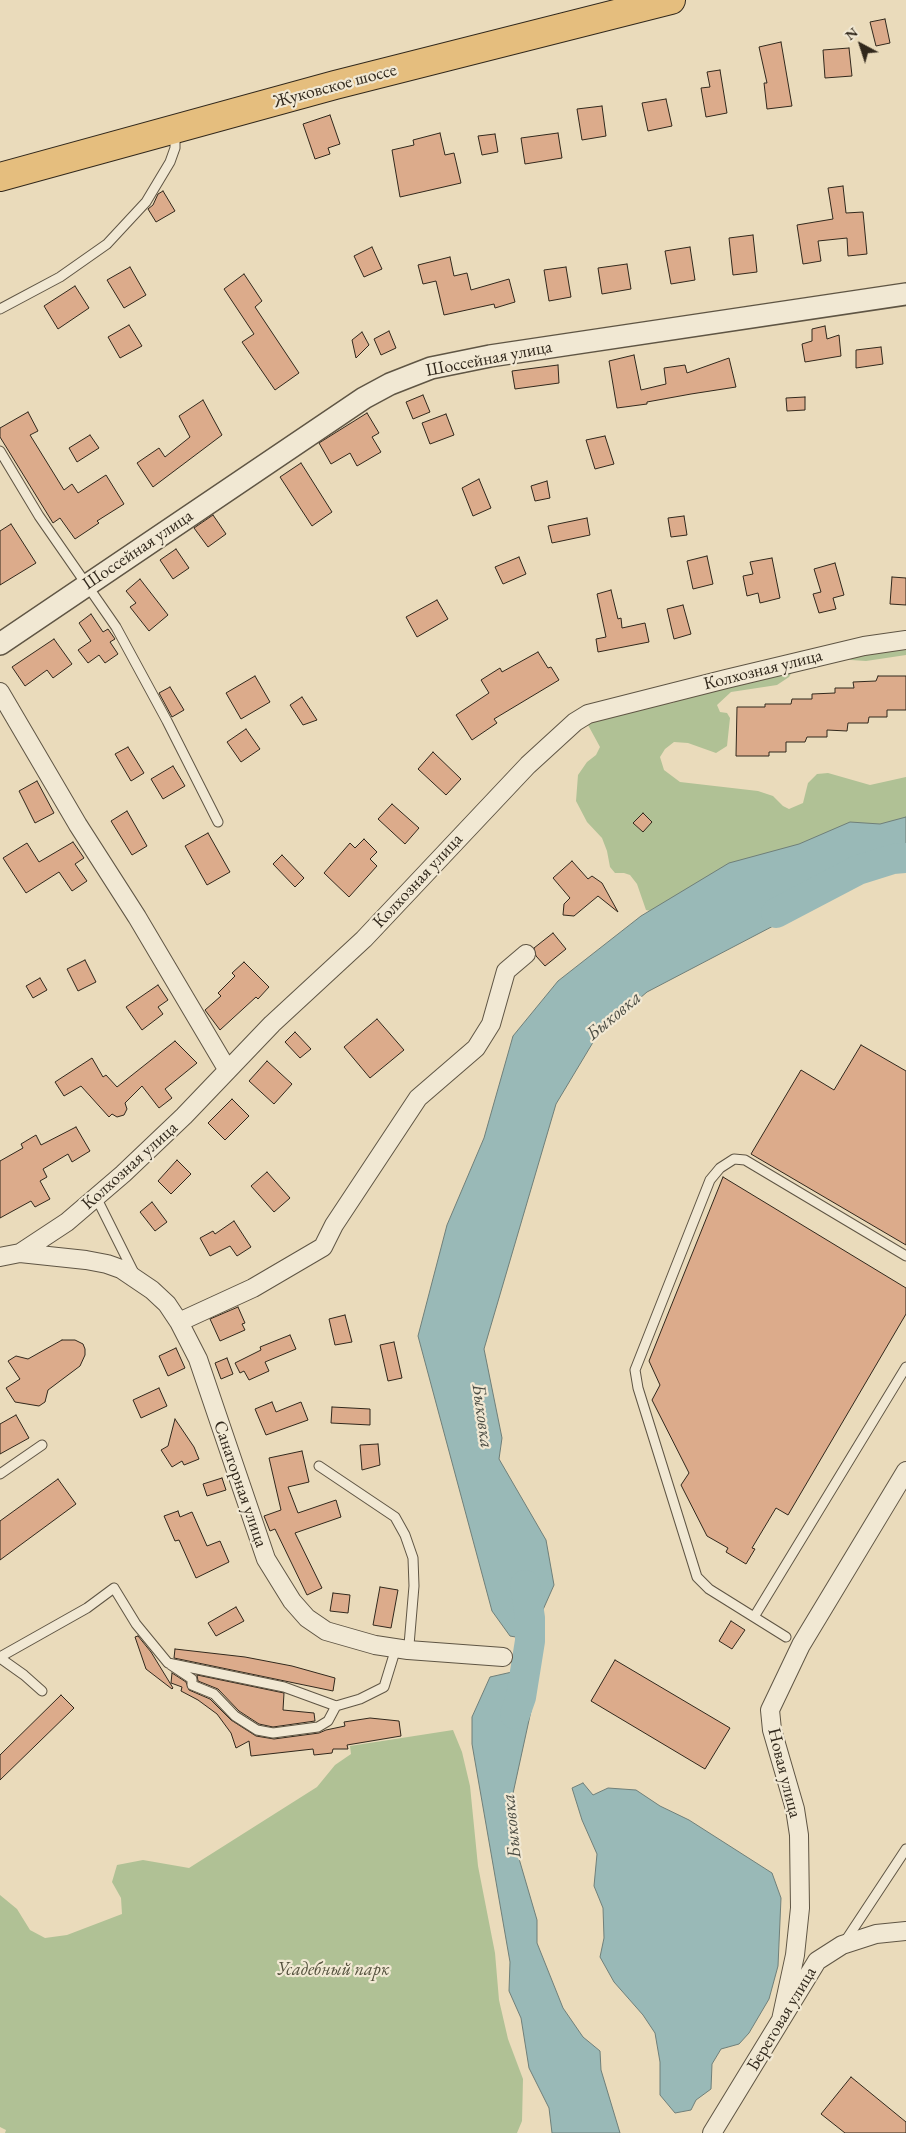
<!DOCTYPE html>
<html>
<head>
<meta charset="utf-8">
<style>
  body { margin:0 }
  #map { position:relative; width:906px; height:2133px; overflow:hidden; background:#eadbbb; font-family:"EB Garamond",serif }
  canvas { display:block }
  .north { position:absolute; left:836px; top:20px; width:50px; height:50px; -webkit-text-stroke:4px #f1e8d3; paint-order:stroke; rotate:320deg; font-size:14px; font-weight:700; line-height:20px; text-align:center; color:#31281c }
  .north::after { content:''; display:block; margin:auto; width:18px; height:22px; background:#31281c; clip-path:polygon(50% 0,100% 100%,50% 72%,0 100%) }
</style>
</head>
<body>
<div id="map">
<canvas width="906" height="2133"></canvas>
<div class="north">N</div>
</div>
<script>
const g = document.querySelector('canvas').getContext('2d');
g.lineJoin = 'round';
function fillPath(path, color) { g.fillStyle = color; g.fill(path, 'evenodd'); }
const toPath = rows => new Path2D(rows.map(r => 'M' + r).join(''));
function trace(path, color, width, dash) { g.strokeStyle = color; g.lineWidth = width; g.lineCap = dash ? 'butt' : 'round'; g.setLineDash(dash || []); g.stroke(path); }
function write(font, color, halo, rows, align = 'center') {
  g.font = font + ' "EB Garamond",serif'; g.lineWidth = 4.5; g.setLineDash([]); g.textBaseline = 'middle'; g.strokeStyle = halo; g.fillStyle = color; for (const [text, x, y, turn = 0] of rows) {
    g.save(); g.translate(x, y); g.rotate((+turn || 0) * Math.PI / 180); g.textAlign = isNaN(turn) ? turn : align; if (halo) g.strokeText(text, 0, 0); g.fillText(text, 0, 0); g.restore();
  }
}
fillPath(toPath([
  [906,634,906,655,866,661,851,660,843,657],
  [796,665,789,677,777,685,731,692,717,705,720,712,727,713,730,718,727,746,716,753,688,743,674,742,665,749,660,757,664,770,680,782,758,791,773,796,783,806,789,809,803,803,808,783,817,774,828,773,870,785,906,777,906,822,654,912,646,910,637,884,630,875,624,873,615,873,610,867,607,851,602,838,587,822,576,801,578,775,587,762,596,755,600,747,588,725,595,711,673,703,687,693],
  [453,1730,462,1752,470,1786,478,1866,495,1953,499,2000,508,2039,523,2079,522,2121,517,2133,5,2133,6,2130,0,2127,0,1895,17,1909,30,1930,45,1938,67,1935,122,1914,121,1898,112,1882,117,1865,143,1860,189,1868,317,1787,335,1765,351,1754,350,1746]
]), '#b0c195');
const water = toPath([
  [906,817,906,849,866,854,833,874,777,924,647,992,598,1034,556,1104,484,1349,502,1438,499,1459,546,1540,554,1585,542,1612,521,1638,510,1636,492,1611,418,1336,447,1225,484,1138,513,1036,558,981,641,916,729,863,799,844,850,822,880,824,906,817],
  [512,1672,529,1677,536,1688,512,1798,515,1845,537,1920,537,1943,563,2008,583,2037,600,2051,601,2070,620,2133,552,2133,549,2108,529,2068,521,2018,509,1991,510,1962,472,1744,472,1717,490,1677,512,1672],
  [583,1783,593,1795,608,1788,636,1790,660,1806,689,1820,772,1873,781,1898,778,1966,769,1999,749,2033,739,2044,721,2049,712,2064,711,2089,696,2100,691,2110,675,2113,660,2095,660,2062,655,2033,643,2015,614,1982,600,1957,604,1938,603,1908,594,1886,597,1854,582,1820,572,1788,583,1783]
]);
fillPath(water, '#99b9b7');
trace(water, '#6f7f79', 1);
trace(toPath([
  [776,913,858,870,893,859,906,858],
  [515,1714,521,1697,530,1641,530,1618,525,1585]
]), '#99b9b7', 30);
const building = toPath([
  [885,19,890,43,876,46,870,22,885,19],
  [781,42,792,106,767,109,764,83,767,83,759,47,781,42],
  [849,48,852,76,825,78,823,50,849,48],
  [720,70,727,113,706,117,701,88,710,87,707,72,720,70],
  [666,99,672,126,648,131,642,103,666,99],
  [602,106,606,136,582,140,577,109,602,106],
  [330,115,340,144,328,148,330,154,315,159,303,124,330,115],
  [440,133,445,155,454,153,461,183,400,197,392,150,414,145,413,140,440,133],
  [558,133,562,158,525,164,521,138,558,133],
  [495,134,498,152,482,155,478,136,495,134],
  [843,186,846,213,863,212,867,254,848,256,847,238,818,241,821,261,803,264,797,225,833,219,828,188,843,186],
  [163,191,175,211,156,222,148,209,153,205,158,194,163,191],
  [753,235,757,272,733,275,729,238,753,235],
  [372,247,382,269,364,277,354,256,372,247],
  [690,247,695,280,671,284,665,251,690,247],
  [450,257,454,276,467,273,471,290,509,279,515,302,495,308,494,304,444,315,436,281,423,284,418,265,450,257],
  [627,264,631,289,602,294,598,268,627,264],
  [130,267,146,295,124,308,107,280,130,267],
  [566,267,571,297,549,301,544,270,566,267],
  [244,274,262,301,255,307,299,373,275,390,242,342,254,334,224,289,244,274],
  [75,286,89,308,58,329,44,306,75,286],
  [129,325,142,346,120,358,108,337,129,325],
  [825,326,827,339,839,335,841,356,805,362,802,344,812,341,812,329,825,326],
  [389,331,396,348,381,355,374,339,389,331],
  [362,332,369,345,356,358,352,340,362,332],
  [881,347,883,364,856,368,856,350,881,347],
  [634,355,641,390,666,384,664,368,685,365,687,373,729,358,736,387,691,394,647,402,647,404,617,408,609,361,634,355],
  [558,365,559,383,515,389,512,371,558,365],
  [423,395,430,412,413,419,406,402,423,395],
  [805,397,805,410,787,411,786,398,805,397],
  [203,400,222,435,153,487,137,463,159,448,165,457,190,437,179,416,203,400],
  [28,412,38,431,30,435,64,490,72,484,78,493,106,475,124,504,97,521,99,523,75,539,60,518,53,523,0,437,0,428,28,412],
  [367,413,379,433,372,437,381,452,357,466,350,453,331,464,319,443,367,413],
  [446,414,454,435,430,444,422,423,446,414],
  [90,435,99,448,77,462,69,448,90,435],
  [605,436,614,464,595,469,586,440,605,436],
  [301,463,332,512,312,526,280,477,301,463],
  [479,479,491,508,473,516,462,488,479,479],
  [547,481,550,498,535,501,531,486,547,481],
  [213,515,226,534,208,547,194,528,213,515],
  [684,516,687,535,671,537,668,518,684,516],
  [587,518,590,535,552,543,548,526,587,518],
  [11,524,36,563,0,585,0,531,11,524],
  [176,549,189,568,173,579,160,560,176,549],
  [707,556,713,584,693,589,687,561,707,556],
  [519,557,526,574,503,584,495,567,519,557],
  [772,558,780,598,760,603,758,593,747,596,743,576,753,574,750,562,772,558],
  [835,563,844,595,833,598,836,609,819,613,813,594,821,592,814,569,835,563],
  [892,577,906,578,906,605,890,604,892,577],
  [140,579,168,615,149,631,130,607,136,603,126,591,140,579],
  [611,590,618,619,621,618,622,628,645,623,649,642,598,652,596,639,606,637,597,594,611,590],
  [437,600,448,619,417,637,406,617,437,600],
  [683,605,691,634,674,639,667,609,683,605],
  [91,614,103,632,108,629,115,639,110,642,118,654,105,663,99,655,88,663,78,650,91,641,79,623,91,614],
  [54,639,72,664,53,678,47,670,25,686,12,667,54,639],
  [538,652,548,668,551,667,559,680,494,719,497,723,472,740,456,715,489,693,481,680,500,668,502,672,538,652],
  [255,676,270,702,241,719,226,693,255,676],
  [878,676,906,676,906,710,887,710,887,717,869,717,868,723,848,723,847,731,827,730,827,737,807,737,805,742,786,742,786,752,769,752,769,756,736,756,737,707,765,707,765,704,791,704,792,699,812,699,812,694,835,693,835,688,854,688,853,682,876,681,878,676],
  [170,687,184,710,172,717,159,693,170,687],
  [302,697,317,720,303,725,290,705,302,697],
  [246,729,260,749,241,762,227,742,246,729],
  [128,747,144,773,131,781,115,754,128,747],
  [433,752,461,779,446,795,418,769,433,752],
  [173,766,185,786,163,799,151,779,173,766],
  [37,781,54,813,35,823,19,791,37,781],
  [392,804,419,828,405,844,378,819,392,804],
  [127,811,147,846,132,855,111,821,127,811],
  [643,813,652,822,643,832,633,823,643,813],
  [208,833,230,872,207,885,185,846,208,833],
  [364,839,377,852,370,859,377,866,349,897,324,873,350,843,355,848,364,839],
  [73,842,84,858,75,864,87,881,72,891,59,872,26,893,3,858,27,843,39,862,73,842],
  [282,855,304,878,295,887,273,864,282,855],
  [572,861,588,879,592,876,602,883,618,912,598,896,574,916,563,915,564,904,570,898,553,878,572,861],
  [553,933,566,949,545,966,536,956,534,948,553,933],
  [85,960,96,982,78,991,67,969,85,960],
  [244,962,269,987,258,999,256,997,220,1030,205,1010,221,996,218,993,235,976,232,973,244,962],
  [40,978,47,990,33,998,26,986,40,978],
  [158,985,168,1000,158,1007,163,1014,142,1030,126,1007,158,985],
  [377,1019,404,1050,370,1078,344,1047,377,1019],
  [295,1032,311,1049,300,1058,285,1042,295,1032],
  [175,1041,197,1063,165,1089,172,1098,159,1108,142,1086,125,1103,127,1109,124,1115,117,1117,112,1114,109,1117,81,1086,64,1096,55,1082,92,1058,103,1077,106,1075,117,1087,175,1041],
  [861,1045,906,1071,906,1245,751,1154,801,1070,834,1090,861,1045],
  [267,1061,292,1084,274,1104,249,1081,267,1061],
  [232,1099,249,1116,225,1140,208,1123,232,1099],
  [76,1127,90,1151,72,1162,68,1154,43,1169,47,1177,40,1181,50,1199,35,1207,31,1201,0,1218,0,1161,23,1148,21,1144,36,1135,41,1145,76,1127],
  [177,1160,191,1174,171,1194,158,1181,177,1160],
  [267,1172,290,1198,274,1212,251,1186,267,1172],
  [723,1177,906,1288,906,1314,788,1515,776,1508,752,1548,755,1549,746,1564,726,1552,728,1548,707,1536,681,1485,689,1473,652,1400,660,1385,649,1361,723,1177],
  [152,1202,167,1222,155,1231,140,1212,152,1202],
  [234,1221,251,1247,237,1256,230,1246,210,1256,200,1238,213,1231,215,1234,234,1221],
  [238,1307,245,1323,242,1324,245,1330,220,1341,210,1319,238,1307],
  [345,1315,352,1342,335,1345,329,1319,345,1315],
  [290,1335,296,1349,265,1362,269,1371,249,1380,244,1371,240,1373,235,1363,261,1350,260,1347,290,1335],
  [62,1340,75,1340,83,1344,85,1349,85,1355,80,1366,48,1390,45,1402,39,1406,15,1402,6,1388,20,1379,8,1361,16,1356,28,1359,62,1340],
  [394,1342,402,1378,388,1381,380,1345,394,1342],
  [176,1348,185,1368,168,1376,159,1356,176,1348],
  [227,1358,233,1374,221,1379,215,1363,227,1358],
  [159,1388,167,1406,141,1418,133,1400,159,1388],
  [272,1402,276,1412,301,1402,308,1420,266,1435,255,1409,272,1402],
  [332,1407,370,1409,370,1425,331,1423,332,1407],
  [16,1415,29,1438,0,1454,0,1424,16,1415],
  [175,1419,194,1447,199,1459,184,1465,182,1461,172,1467,161,1450,168,1446,175,1419],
  [378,1444,380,1465,362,1470,360,1445,378,1444],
  [302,1451,309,1482,288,1487,298,1513,336,1500,341,1517,295,1533,322,1588,307,1595,275,1529,270,1531,264,1516,281,1510,269,1458,302,1451],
  [222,1478,226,1490,207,1496,203,1484,222,1478],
  [58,1479,76,1504,0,1560,0,1521,58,1479],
  [178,1511,180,1517,192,1512,207,1546,220,1541,229,1562,196,1578,179,1540,175,1541,164,1516,178,1511],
  [380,1587,398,1590,391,1628,373,1625,380,1587],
  [333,1593,350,1595,348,1613,330,1611,333,1593],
  [236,1607,244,1621,216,1636,208,1623,236,1607],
  [731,1621,745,1630,732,1649,719,1641,731,1621],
  [138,1636,151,1652,173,1688,172,1689,146,1669,135,1637,138,1636],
  [175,1649,245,1657,292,1666,335,1678,333,1691,174,1658,175,1649],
  [615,1660,730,1728,705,1769,591,1701,615,1660],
  [172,1673,186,1682,189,1690,210,1699,231,1720,256,1736,274,1739,319,1733,326,1730,345,1726,344,1722,370,1718,399,1721,401,1736,347,1745,348,1749,333,1749,332,1753,314,1755,313,1749,251,1756,249,1741,236,1748,231,1733,217,1714,198,1700,181,1691,182,1687,171,1683,172,1673],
  [197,1675,284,1693,283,1710,314,1713,315,1721,273,1727,259,1724,239,1711,218,1689,198,1681,197,1675],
  [61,1695,74,1708,0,1780,0,1755,61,1695],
  [851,2077,906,2122,906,2133,845,2133,821,2114,851,2077]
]);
fillPath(building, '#dcab8b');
trace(building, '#31281c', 1);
const service = toPath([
  [0,309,60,277,107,244,146,202,170,162,175,148,175,133],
  [0,451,39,516,116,627,167,721,218,822],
  [96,1197,134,1273],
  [319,1466,395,1517,405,1535,413,1558,414,1586,409,1645],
  [0,1474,42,1445],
  [754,1617,906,1367],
  [786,1637,709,1589,697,1577,638,1388,635,1370,710,1180,720,1168,734,1159,745,1160,906,1256],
  [0,1657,87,1608,114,1588,136,1624,168,1663,284,1687,336,1706,360,1699,384,1687,396,1648],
  [0,1658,24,1675,42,1691],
  [171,1665,192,1679,192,1685,214,1694,235,1716,257,1730,273,1733,318,1727,328,1721,336,1706],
  [844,1943,906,1849]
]);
const minor = toPath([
  [0,692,78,825,137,917,227,1069],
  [20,1253,86,1260,107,1264,121,1269,152,1290,167,1304,179,1322,198,1359,266,1559,292,1601,307,1618,326,1631,375,1645,408,1650,503,1657],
  [0,1257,20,1253,67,1222,123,1174,184,1116,272,1024,364,939,528,765,575,722,588,714,726,679,864,646,906,640],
  [179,1322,253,1288,323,1247,334,1225,418,1098,476,1048,491,1024,506,971,526,954],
  [781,2020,795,1955,800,1908,799,1835,795,1809,772,1730,770,1710,801,1645,906,1471],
  [712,2133,817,1961,842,1945,876,1934,906,1931]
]);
const tertiary = toPath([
  [0,644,364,398,390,384,413,375,431,368,490,356,906,294]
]);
const primary = toPath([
  [0,177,335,85,671,0]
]);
trace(service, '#5f5544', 11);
trace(minor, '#5f5544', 20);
trace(tertiary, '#5f5544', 24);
trace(primary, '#31281c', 30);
trace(service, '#f1e8d3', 9);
trace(minor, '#f1e8d3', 18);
trace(tertiary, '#f1e8d3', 21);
trace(primary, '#e5be7e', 28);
write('18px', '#31281c', '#f1e8d3', [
  ["Жуковское шоссе",335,86,-15],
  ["Шоссейная улица",489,359,-11],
  ["Шоссейная улица",138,550,-34],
  ["Колхозная улица",763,670,-14],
  ["Колхозная улица",418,881,-47],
  ["Колхозная улица",130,1166,-42],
  ["Санаторная улица",240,1484,71],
  ["Новая улица",784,1773,76],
  ["Береговая улица",782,2019,-59]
]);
write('italic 18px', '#514e3a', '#f1e8d3', [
  ["Усадебный парк",333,1970]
]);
write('italic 19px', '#4b4c43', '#f1e8d3', [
  ["Быковка",614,1016,-40],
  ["Быковка",482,1416,82],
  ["Быковка",512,1826,-96]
]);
</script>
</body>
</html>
